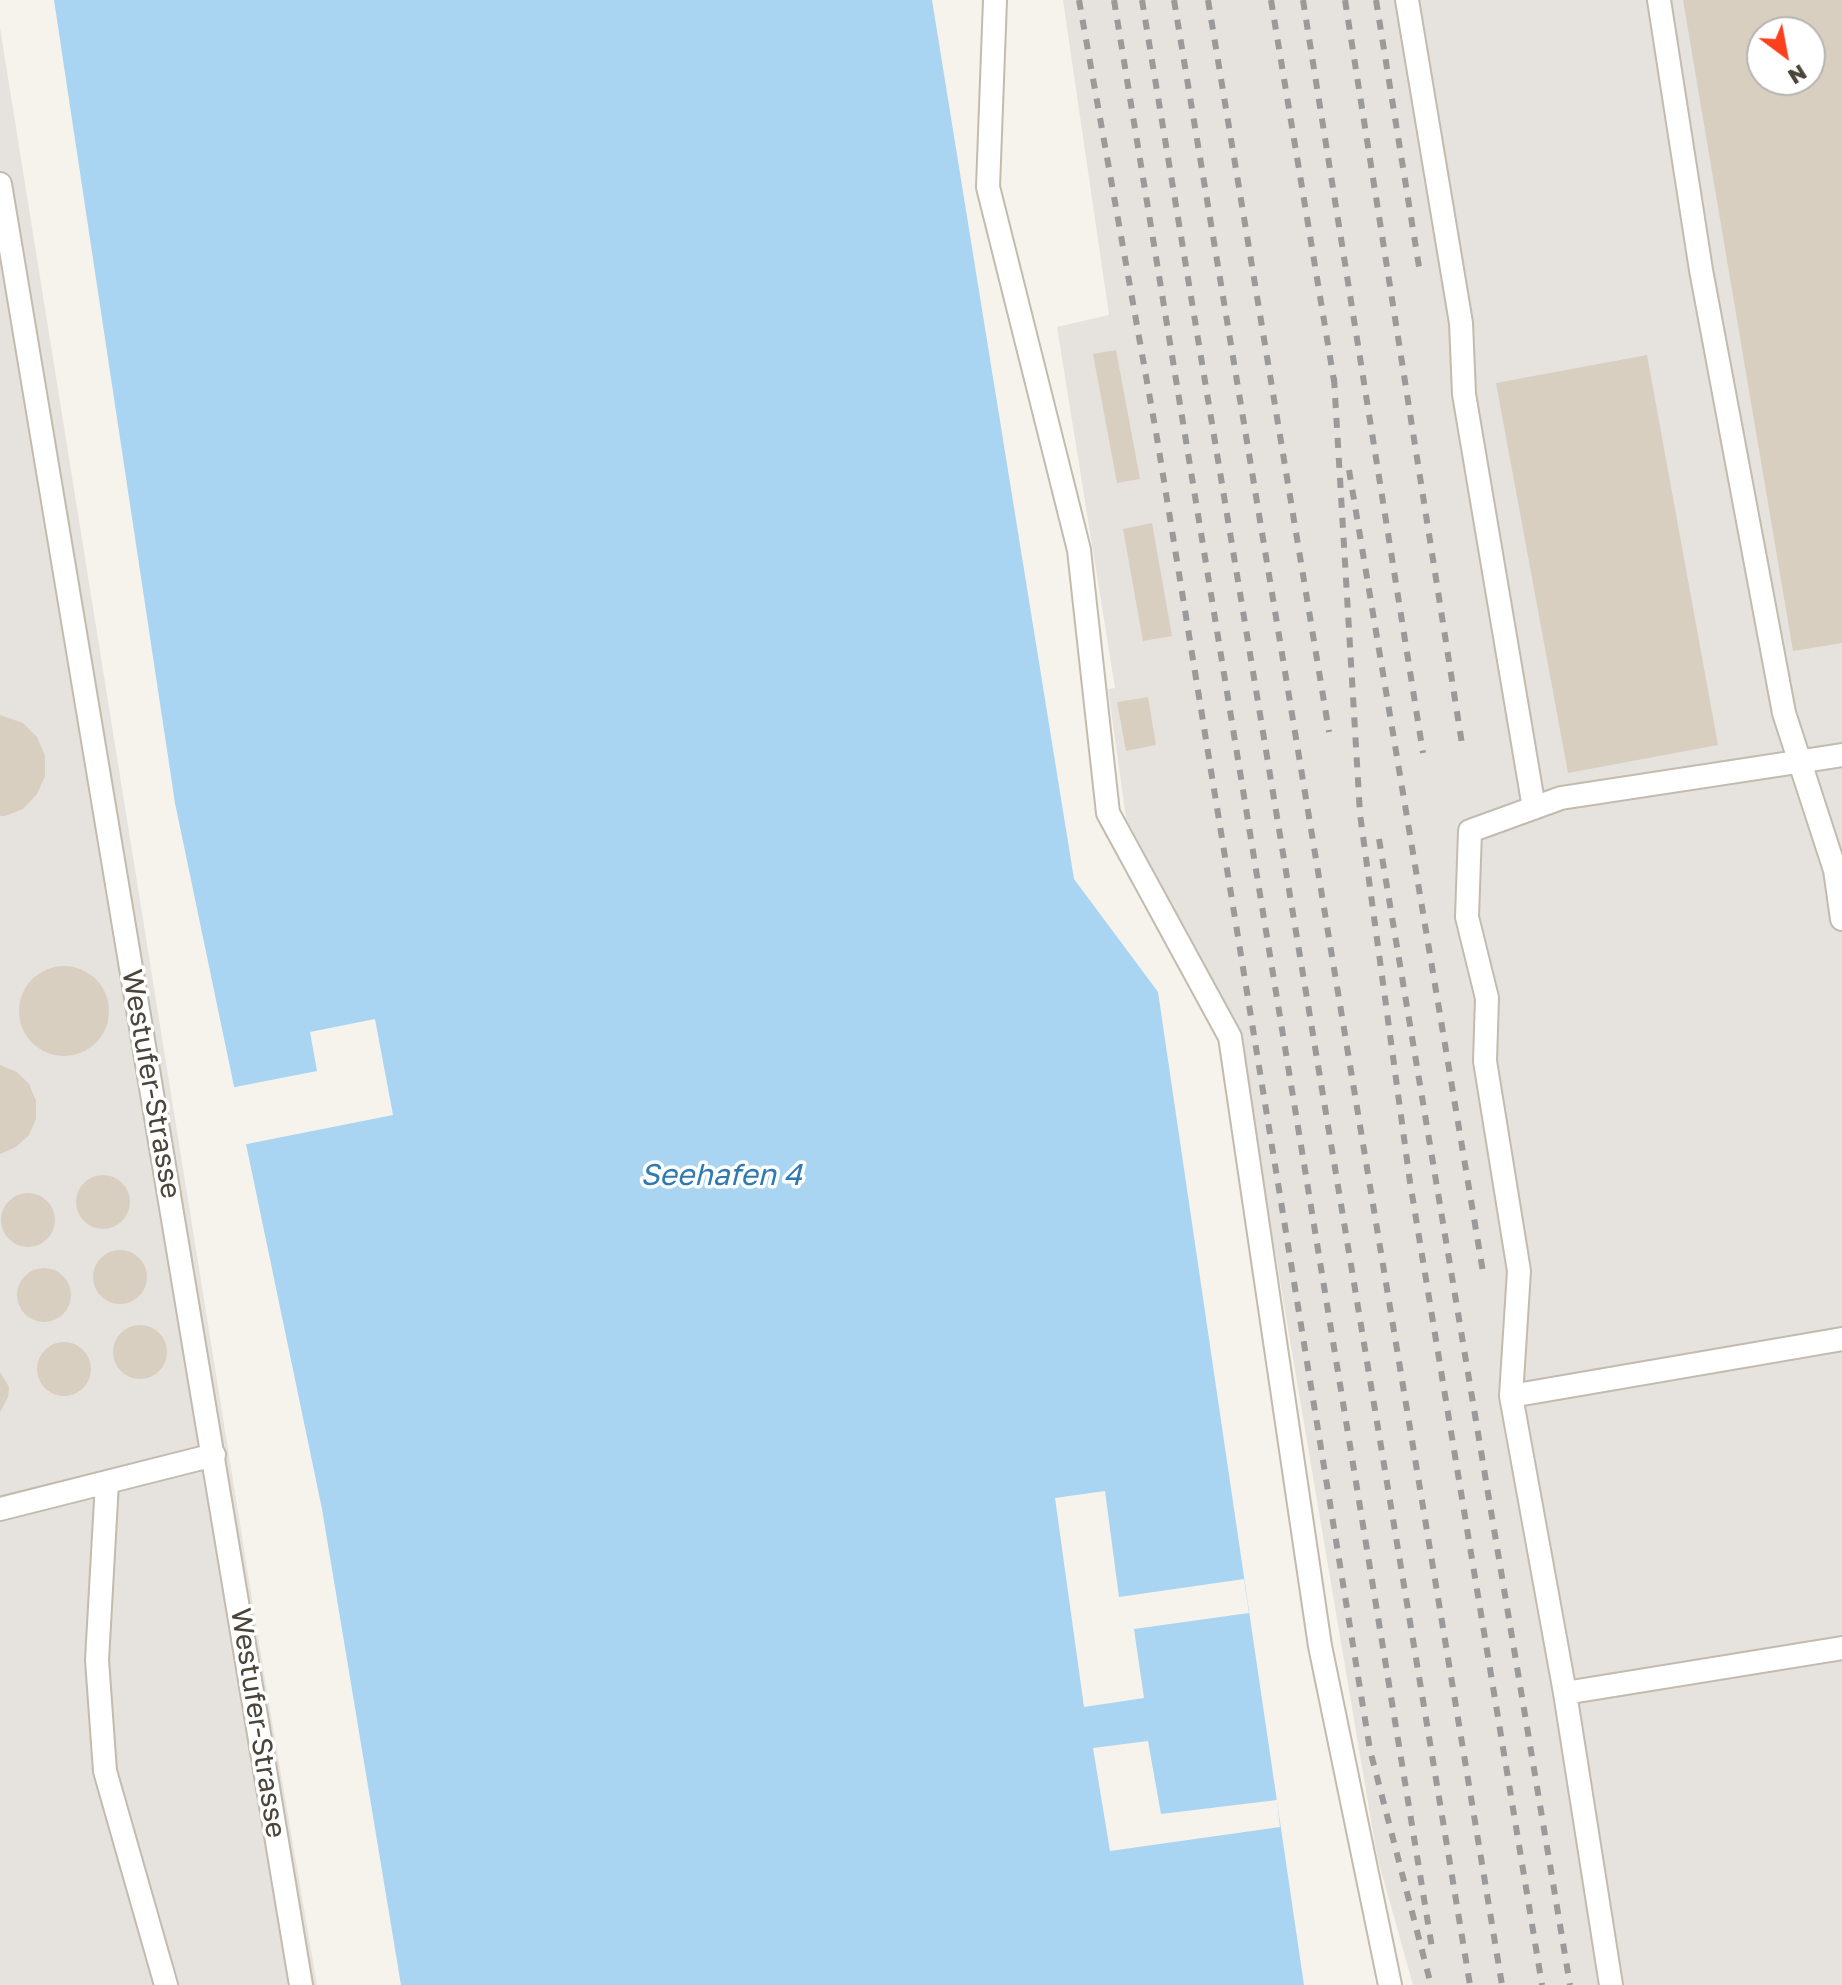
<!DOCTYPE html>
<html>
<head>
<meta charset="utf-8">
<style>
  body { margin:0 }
  #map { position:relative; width:1842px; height:1985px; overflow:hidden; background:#f6f3ec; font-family:"Golos Text",sans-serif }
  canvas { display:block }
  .north { position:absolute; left:1746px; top:16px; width:80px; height:80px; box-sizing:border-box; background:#fff; border:2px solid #b7b4b0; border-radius:50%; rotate:148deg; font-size:22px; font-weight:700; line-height:32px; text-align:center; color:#4b4439 }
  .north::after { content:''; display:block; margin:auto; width:28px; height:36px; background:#fc3f1d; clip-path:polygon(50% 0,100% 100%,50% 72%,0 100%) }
</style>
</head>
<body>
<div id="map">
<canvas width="1842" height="1985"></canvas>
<div class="north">N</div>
</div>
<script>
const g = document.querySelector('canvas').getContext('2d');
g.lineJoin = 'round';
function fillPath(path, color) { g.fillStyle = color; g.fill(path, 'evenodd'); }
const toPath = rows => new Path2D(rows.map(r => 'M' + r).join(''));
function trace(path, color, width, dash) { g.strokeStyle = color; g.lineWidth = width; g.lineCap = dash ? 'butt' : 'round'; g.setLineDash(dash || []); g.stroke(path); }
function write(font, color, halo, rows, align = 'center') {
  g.font = font + ' "Golos Text",sans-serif'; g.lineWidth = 7; g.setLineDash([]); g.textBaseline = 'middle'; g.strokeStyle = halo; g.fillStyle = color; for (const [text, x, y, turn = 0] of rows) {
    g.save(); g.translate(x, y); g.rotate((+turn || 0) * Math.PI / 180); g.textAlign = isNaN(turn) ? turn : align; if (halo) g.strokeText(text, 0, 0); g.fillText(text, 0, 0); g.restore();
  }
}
fillPath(toPath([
  [1063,0,1842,0,1842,1985,1413,1985,1377,1856,1238,1032,1126,818,1108,689,1115,688,1057,327,1109,315],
  [1762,32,1810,32,1810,80,1762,80],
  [0,28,266,1686,317,1985,0,1985]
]), '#e6e2dd');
fillPath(toPath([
  [54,0,932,0,1074,879,1158,992,1304,1985,401,1985,322,1509,175,803]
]), '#a9d4f2');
fillPath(toPath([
  [375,1019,393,1115,242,1145,230,1088,317,1071,310,1032],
  [1105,1491,1119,1597,1244,1579,1249,1613,1134,1629,1144,1698,1084,1707,1055,1498],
  [1148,1741,1161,1814,1277,1800,1280,1827,1110,1851,1093,1748]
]), '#f6f3ec');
fillPath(toPath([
  [1683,0,1842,0,1842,643,1793,651],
  [1762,32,1810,32,1810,80,1762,80],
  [1116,350,1140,479,1117,483,1093,354],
  [1647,355,1718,745,1568,773,1496,383],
  [1152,523,1172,636,1143,641,1123,529],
  [1148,697,1156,745,1126,751,1117,702],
  [0,715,23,723,37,737,45,756,45,776,37,794,23,809,5,816,0,816],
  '19 1011a45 45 0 1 1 90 0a45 45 0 1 1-90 0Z',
  [0,1065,17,1072,29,1084,36,1101,36,1119,29,1135,16,1147,0,1154],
  '76 1202a27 27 0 1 1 54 0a27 27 0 1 1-54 0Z',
  '1 1220a27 27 0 1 1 54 0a27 27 0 1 1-54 0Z',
  '93 1277a27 27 0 1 1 54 0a27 27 0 1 1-54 0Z',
  '17 1295a27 27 0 1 1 54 0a27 27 0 1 1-54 0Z',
  '113 1352a27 27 0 1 1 54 0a27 27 0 1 1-54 0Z',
  '37 1369a27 27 0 1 1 54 0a27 27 0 1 1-54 0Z',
  [0,1372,9,1387,8,1397,0,1412]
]), '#d8cfc1');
const lane = toPath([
  [995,0,988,187,1079,550,1108,813,1230,1037,1320,1646,1390,1985],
  [1407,0,1461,323,1464,394,1534,808],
  [1659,0,1701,270,1784,713,1835,870],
  [0,184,301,1985],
  [1842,869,1835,870,1842,919],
  [1511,1396,1842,1339],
  [107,1482,97,1660,105,1771,166,1985],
  [0,1509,214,1455],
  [1565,1693,1842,1648],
  [1611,1985,1565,1693,1511,1396,1519,1271,1485,1061,1487,998,1467,917,1470,831,1561,798,1842,755]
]);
trace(lane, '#c2bbae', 26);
trace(lane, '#fff', 22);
trace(toPath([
  [1079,0,1157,438,1370,1750,1431,1985],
  [1114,0,1433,1954],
  [1142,0,1470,1985],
  [1174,0,1502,1985],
  [1208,0,1329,732],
  [1271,0,1335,387],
  [1303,0,1423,753],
  [1345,0,1462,744],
  [1376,0,1420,273],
  [1334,378,1360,814,1410,1182,1542,1985],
  [1349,470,1483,1272],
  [1379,839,1570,1985]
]), '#9a9a9a', 6, [10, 10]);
write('28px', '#4b4439', '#fff', [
  ["Westufer-Strasse",151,1084,80],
  ["Westufer-Strasse",258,1723,81]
]);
write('italic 30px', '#2e7ab2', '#fff', [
  ["Seehafen 4",721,1175]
]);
</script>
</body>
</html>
